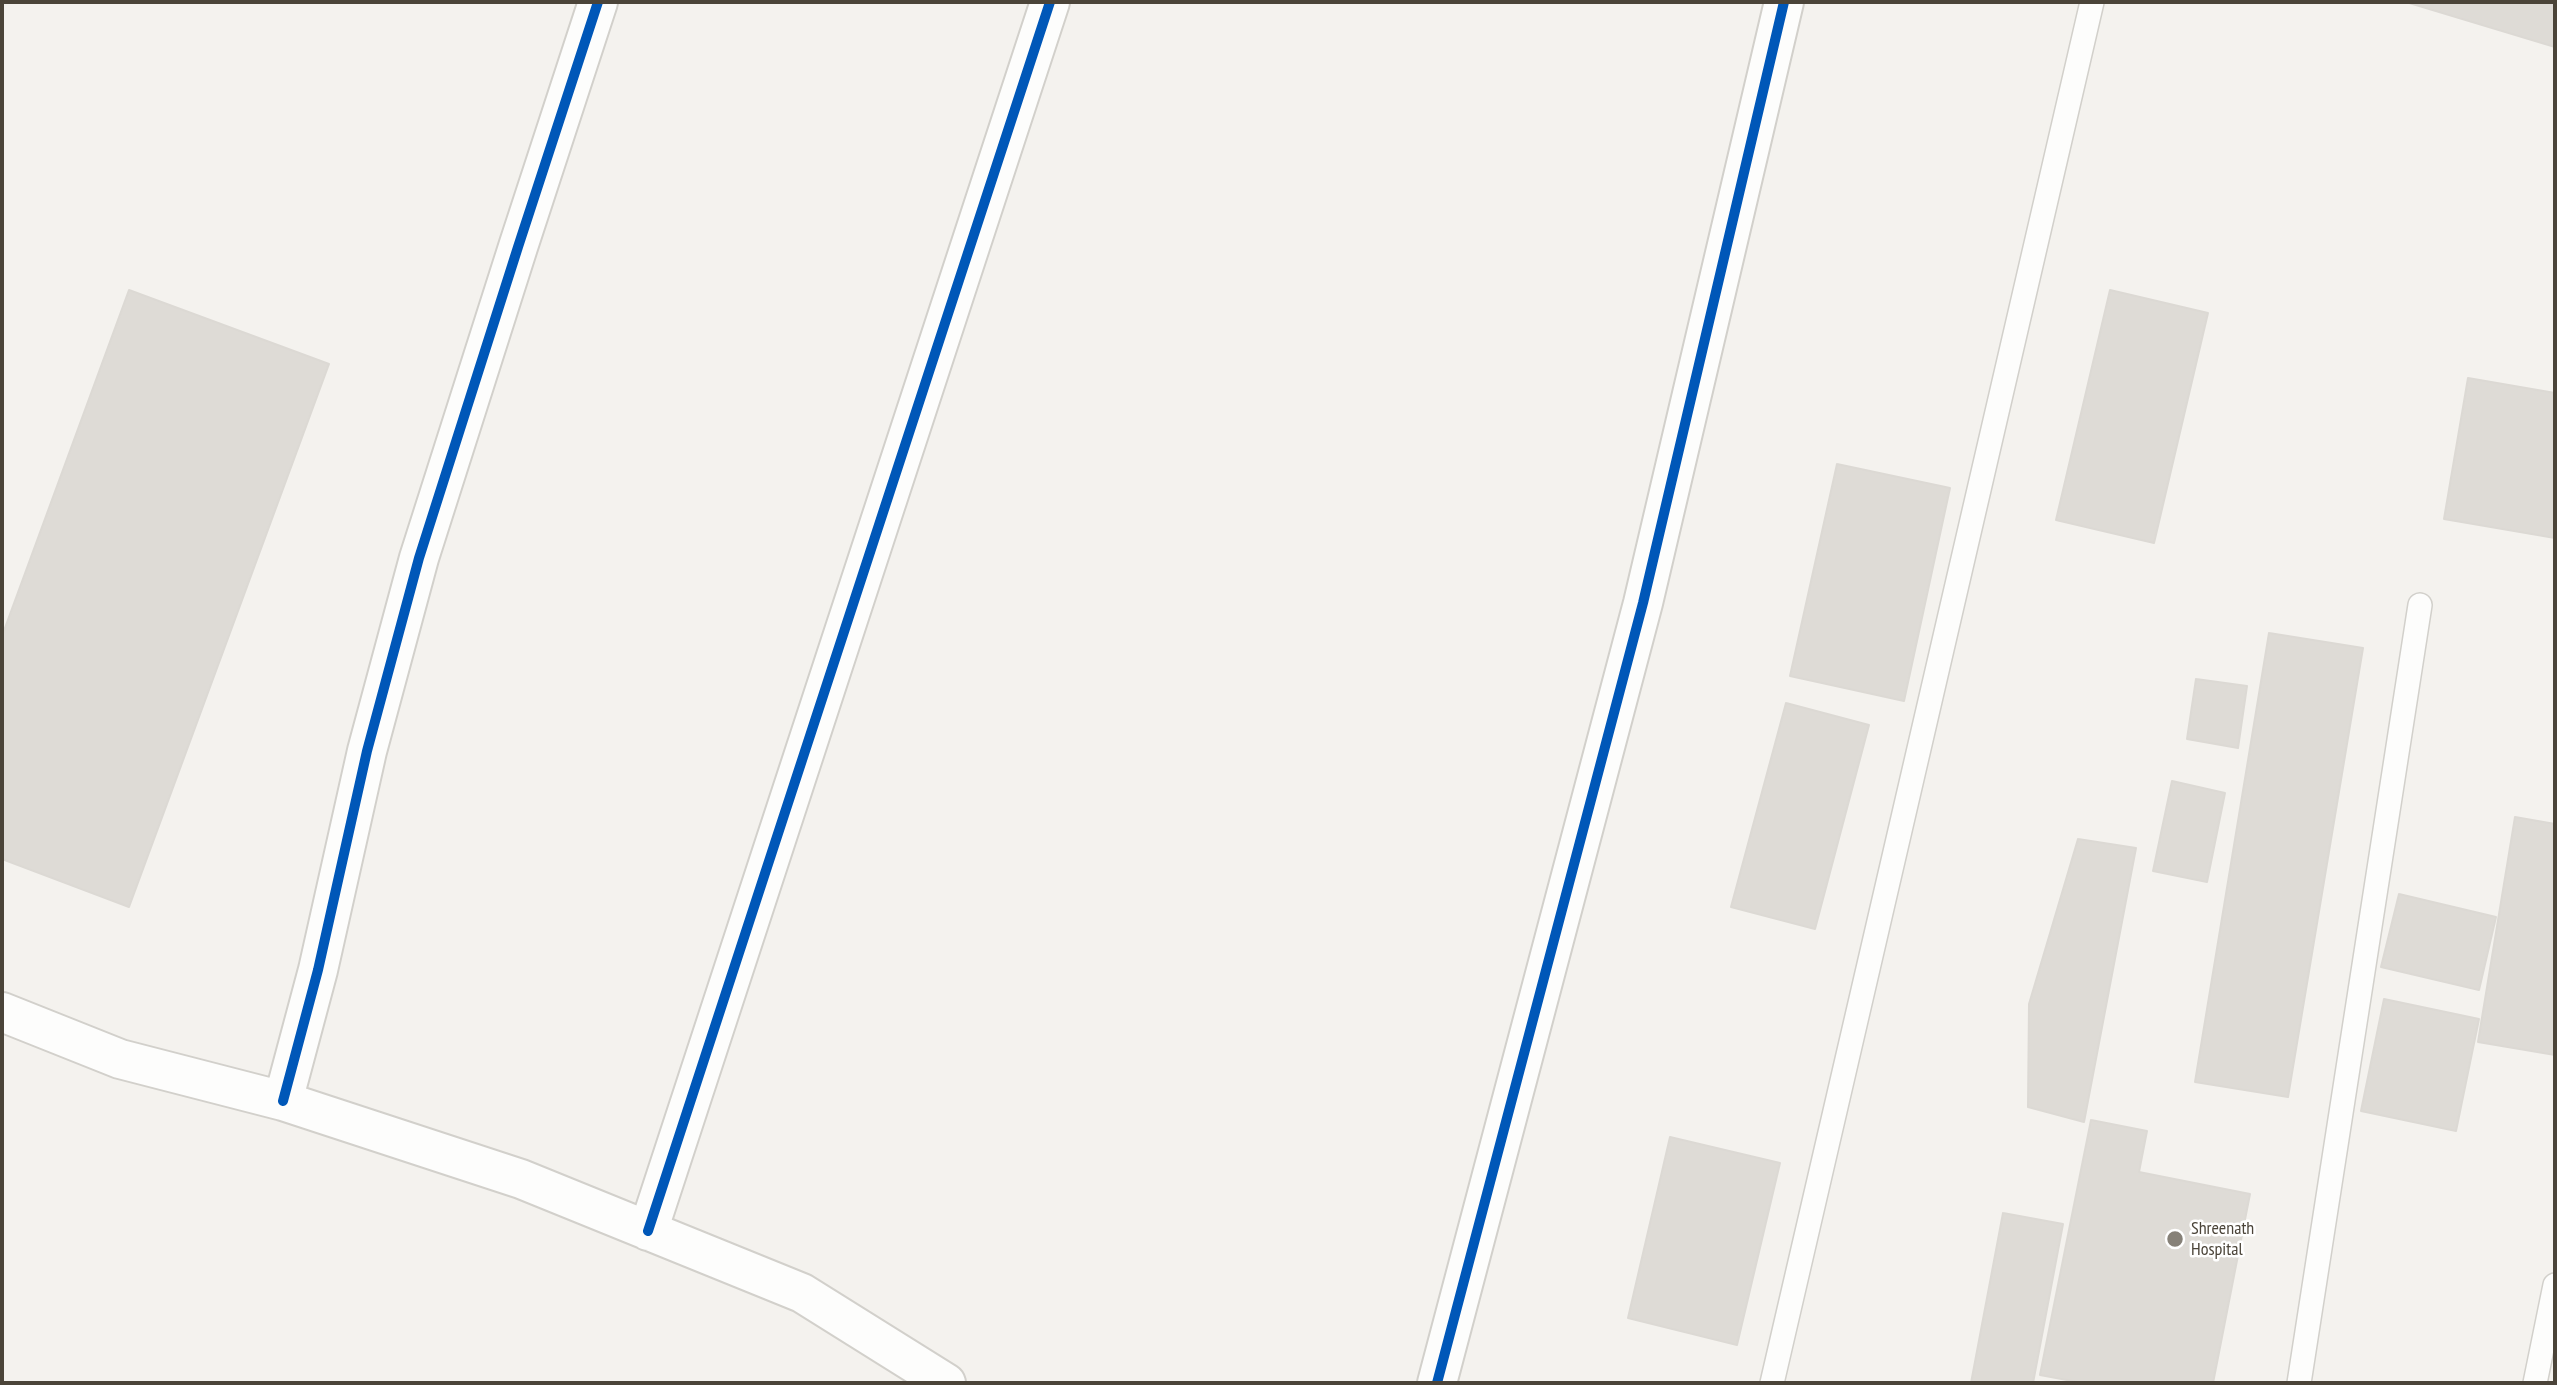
<!DOCTYPE html>
<html>
<head>
<meta charset="utf-8">
<style>
  body { margin:0 }
  #map { position:relative; width:2557px; height:1385px; overflow:hidden; background:#f4f2ee; font-family:"PT Sans Narrow",sans-serif }
  canvas { display:block }
  .frame { position:absolute; inset:0; border:4px solid #4b4439; pointer-events:none }
</style>
</head>
<body>
<div id="map">
<canvas width="2557" height="1385"></canvas>
<div class="frame"></div>
</div>
<script>
const g = document.querySelector('canvas').getContext('2d');
g.lineJoin = 'round';
function fillPath(path, color) { g.fillStyle = color; g.fill(path, 'evenodd'); }
const toPath = rows => new Path2D(rows.map(r => 'M' + r).join(''));
function trace(path, color, width, dash) { g.strokeStyle = color; g.lineWidth = width; g.lineCap = dash ? 'butt' : 'round'; g.setLineDash(dash || []); g.stroke(path); }
function write(font, color, halo, rows, align = 'center') {
  g.font = font + ' "PT Sans Narrow",sans-serif'; g.lineWidth = 5; g.setLineDash([]); g.textBaseline = 'middle'; g.strokeStyle = halo; g.fillStyle = color; for (const [text, x, y, turn = 0] of rows) {
    g.save(); g.translate(x, y); g.rotate((+turn || 0) * Math.PI / 180); g.textAlign = isNaN(turn) ? turn : align; if (halo) g.strokeText(text, 0, 0); g.fillText(text, 0, 0); g.restore();
  }
}
const building = toPath([
  [2406,2,2555,2,2555,47,2406,2],
  [129,290,329,364,129,907,2,859,2,636,129,290],
  [2110,290,2208,313,2154,543,2056,520,2110,290],
  [2468,378,2555,393,2555,538,2444,519,2468,378],
  [1837,464,1950,488,1904,701,1790,676,1837,464],
  [2269,633,2363,648,2288,1097,2195,1082,2269,633],
  [2196,679,2247,686,2238,748,2187,739,2196,679],
  [1786,703,1869,725,1815,929,1731,907,1786,703],
  [2172,781,2225,793,2207,882,2153,871,2172,781],
  [2515,817,2555,824,2555,1055,2478,1042,2515,817],
  [2078,839,2136,848,2084,1122,2028,1107,2029,1004,2078,839],
  [2399,894,2496,917,2479,990,2381,967,2399,894],
  [2384,999,2479,1019,2456,1131,2361,1111,2384,999],
  [2091,1120,2147,1131,2139,1172,2250,1194,2213,1383,2083,1383,2040,1375,2091,1120],
  [1670,1137,1780,1163,1737,1345,1628,1318,1670,1137],
  [2003,1213,2063,1224,2033,1383,1971,1383,2003,1213]
]);
fillPath(building, '#dedbd6');
trace(building, '#dcd9d4', 2);
const service = toPath([
  [1772,1383,2092,2],
  [2299,1383,2420,605],
  [2535,1383,2555,1285]
]);
const minor = toPath([
  [2,1012,120,1059,283,1101,521,1179,802,1293,946,1383],
  [283,1101,318,970,367,751,419,558,518,247,598,2],
  [648,1231,1050,2],
  [1437,1383,1643,603,1784,2]
]);
trace(service, '#d2d0cb', 26);
trace(minor, '#d2d0cb', 42);
trace(service, '#fdfdfc', 23);
trace(minor, '#fdfdfc', 38);
trace(toPath([
  [283,1101,318,970,367,751,419,558,518,247,598,2],
  [648,1231,1050,2],
  [1437,1383,1643,603,1784,2]
]), '#0057b8', 10);
for (const [x, y, r, color] of [
  [2175,1239,9,"#868178"]
]) { const dot = new Path2D(); dot.arc(x, y, r, 0, 2 * Math.PI); g.fillStyle = color; g.fill(dot); trace(dot, '#fff', 2.5); }
write('18px', '#4b4439', '#fff', [
  ["Shreenath",2191,1229],
  ["Hospital",2191,1250]
], 'left');
</script>
</body>
</html>
